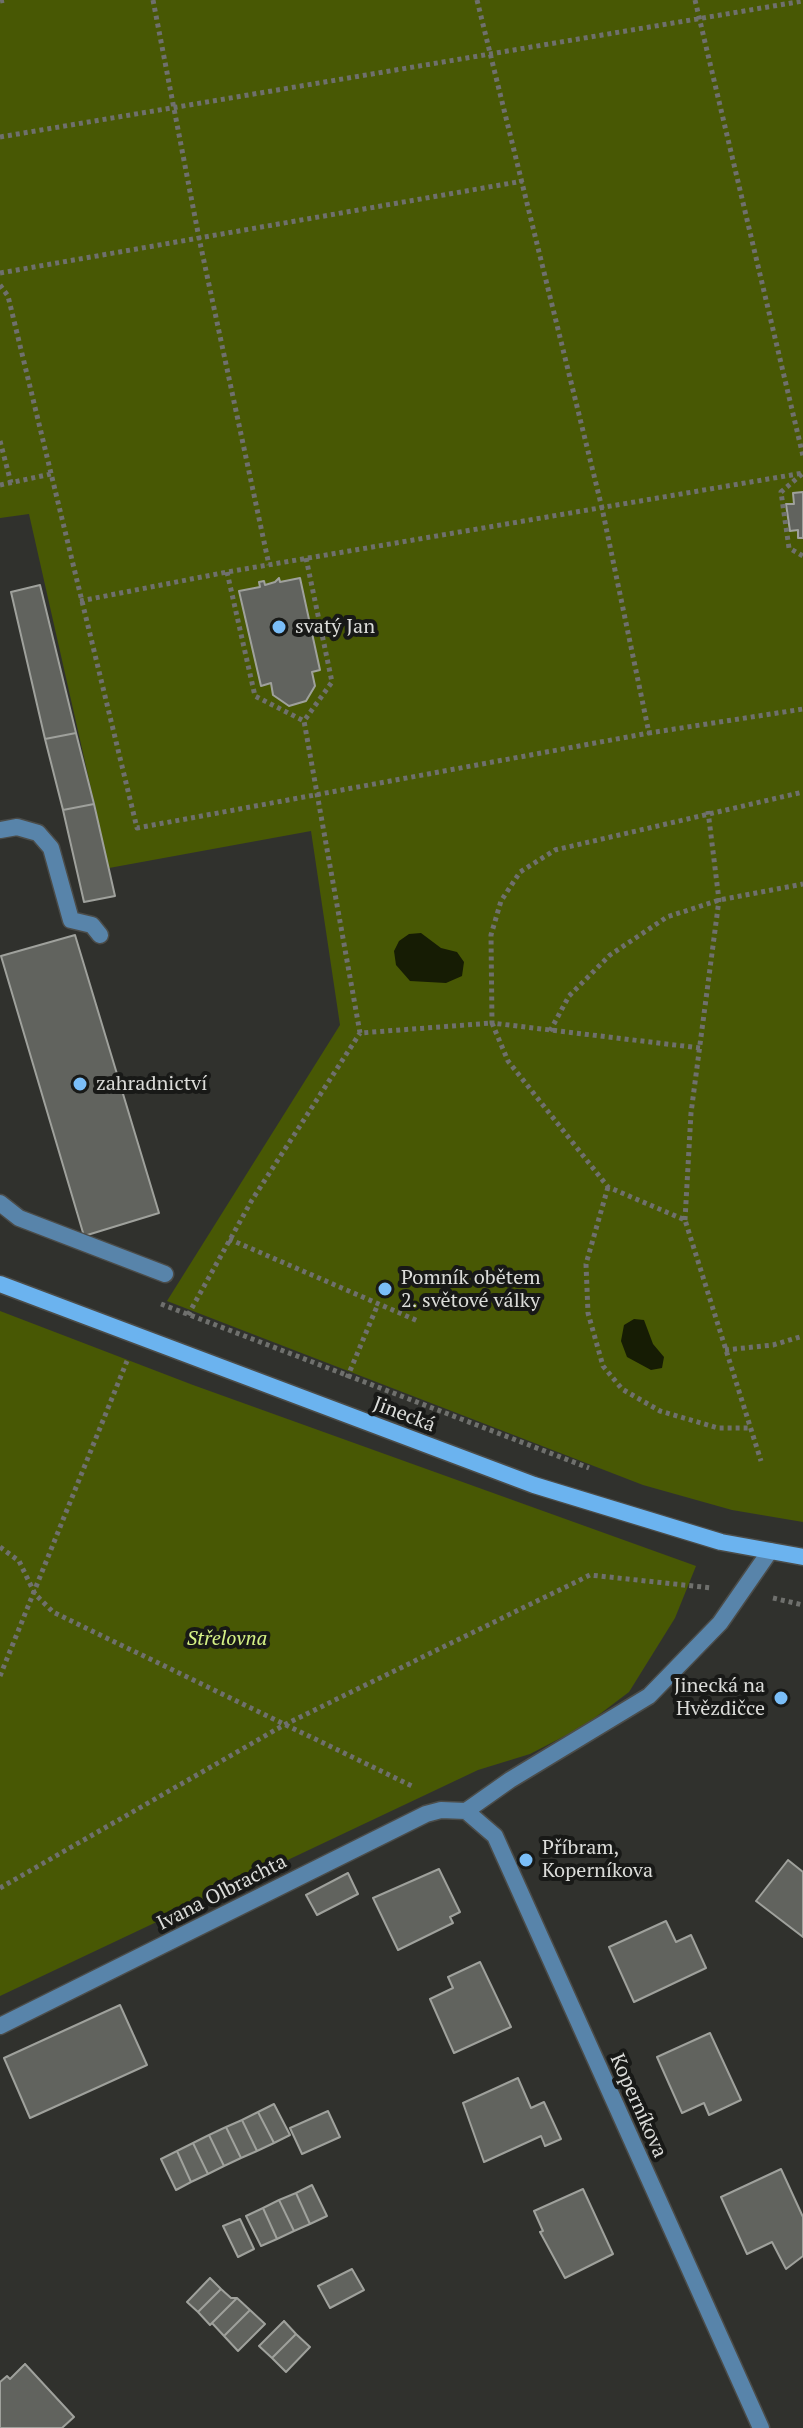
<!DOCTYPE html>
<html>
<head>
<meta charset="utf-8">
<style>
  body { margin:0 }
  canvas { display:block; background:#30312d }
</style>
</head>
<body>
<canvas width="803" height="2428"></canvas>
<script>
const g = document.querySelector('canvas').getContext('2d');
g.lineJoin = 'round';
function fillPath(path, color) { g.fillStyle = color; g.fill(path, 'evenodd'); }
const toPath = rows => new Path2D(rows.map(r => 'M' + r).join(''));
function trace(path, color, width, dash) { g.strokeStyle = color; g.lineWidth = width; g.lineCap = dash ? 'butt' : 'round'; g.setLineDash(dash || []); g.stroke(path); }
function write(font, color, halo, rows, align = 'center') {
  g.font = font + ' "PT Serif",serif'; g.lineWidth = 8; g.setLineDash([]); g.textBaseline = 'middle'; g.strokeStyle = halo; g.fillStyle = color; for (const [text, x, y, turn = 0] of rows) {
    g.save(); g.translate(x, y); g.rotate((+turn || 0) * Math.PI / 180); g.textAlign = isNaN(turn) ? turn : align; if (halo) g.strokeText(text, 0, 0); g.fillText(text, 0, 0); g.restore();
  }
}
fillPath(toPath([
  [0,0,803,0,803,1522,732,1510,643,1485,167,1301,340,1025,311,831,109,868,29,514,0,518],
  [0,1311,193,1385,696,1566,675,1618,629,1692,584,1726,530,1754,478,1770,0,1996]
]), '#485804');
fillPath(toPath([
  [421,933,441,948,457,952,464,962,462,976,446,983,410,981,396,965,394,951,399,941,409,934],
  [634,1319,644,1320,653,1344,664,1357,662,1368,651,1370,627,1357,621,1341,624,1325]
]), '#161c04');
const building = toPath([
  [803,492,803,538,798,538,798,530,790,531,786,504,794,504,793,493,803,492],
  [279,578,280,582,300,578,320,670,312,672,315,686,306,701,289,706,273,695,271,683,261,686,239,591,260,587,259,582,264,581,265,585,275,582,279,578],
  [40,585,76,733,45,739,11,592,40,585],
  [76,733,94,804,63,810,45,739,76,733],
  [94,804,115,896,84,902,63,810,94,804],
  [75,935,159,1213,84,1236,1,956,75,935],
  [788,1860,803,1872,803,1937,756,1901,788,1860],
  [439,1869,460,1912,450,1917,453,1923,398,1950,373,1898,439,1869],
  [348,1873,358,1894,317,1915,306,1895,348,1873],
  [666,1921,676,1942,691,1935,706,1968,634,2002,609,1947,666,1921],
  [480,1962,511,2027,454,2053,430,1999,453,1988,448,1977,480,1962],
  [120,2005,147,2065,30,2118,4,2058,120,2005],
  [710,2033,741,2100,709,2115,704,2103,682,2113,657,2057,710,2033],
  [518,2078,531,2108,544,2102,561,2139,545,2146,541,2136,484,2162,463,2103,518,2078],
  [274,2104,290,2135,274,2143,258,2112,274,2104],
  [328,2111,340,2137,302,2154,290,2128,328,2111],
  [258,2112,274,2143,257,2151,242,2120,258,2112],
  [242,2120,257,2151,241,2158,226,2127,242,2120],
  [226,2127,241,2158,224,2166,209,2135,226,2127],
  [209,2135,224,2166,208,2174,193,2143,209,2135],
  [193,2143,208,2174,191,2182,177,2151,193,2143],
  [177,2151,191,2182,176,2190,161,2159,177,2151],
  [781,2169,803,2217,803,2256,786,2269,772,2242,747,2254,721,2197,781,2169],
  [312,2185,327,2216,310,2224,296,2193,312,2185],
  [583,2189,613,2254,565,2278,540,2232,543,2231,534,2211,583,2189],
  [296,2193,310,2224,294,2231,279,2200,296,2193],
  [279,2200,294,2231,277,2239,263,2208,279,2200],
  [263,2208,277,2239,261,2246,246,2216,263,2208],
  [240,2219,254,2249,238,2257,223,2226,240,2219],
  [352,2269,364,2290,330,2308,318,2286,352,2269],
  [210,2278,221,2289,198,2312,187,2302,210,2278],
  [221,2289,231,2298,237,2298,210,2325,198,2312,221,2289],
  [237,2298,250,2310,224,2336,212,2323,237,2298],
  [250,2310,265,2324,238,2351,224,2336,250,2310],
  [284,2321,296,2334,272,2358,259,2346,284,2321],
  [296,2334,310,2347,286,2372,272,2358,296,2334],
  [25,2364,74,2417,62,2428,0,2428,0,2382,7,2376,10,2379,25,2364]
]);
fillPath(building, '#61635e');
trace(building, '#9fa19c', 2);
const lane = toPath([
  [0,830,17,827,38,833,51,848,71,920,92,925,100,935],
  [0,1203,19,1218,165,1274]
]);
const street = toPath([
  [466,1811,495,1836,761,2428],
  [466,1811,510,1780,649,1696,720,1623,770,1551],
  [0,2026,426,1814,441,1810,466,1811]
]);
const secondary = toPath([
  [0,1284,534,1485,721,1542,803,1557]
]);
trace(lane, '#4b4c49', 19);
trace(street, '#4b4c49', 19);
trace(secondary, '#4b4c49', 19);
trace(toPath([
  [153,0,199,238,269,565],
  [477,0,602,508,649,733,803,709],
  [695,0,803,456],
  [0,1,5,0],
  [0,137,803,1],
  [0,273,523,181],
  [0,285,8,296,137,828,649,733],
  [0,441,11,483],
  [802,474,781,492,789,548,803,556],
  [0,485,51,474],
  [306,558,332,682,304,721,360,1033,492,1023,508,1061,608,1187,685,1220,761,1461],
  [227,572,255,696,304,721],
  [80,601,227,572,803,473],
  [550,1031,569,996,610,955,667,917,719,900,803,884],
  [700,1048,492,1023,491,935,501,901,520,872,555,850,803,792],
  [608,1187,586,1264,588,1313,603,1366,622,1389,660,1411,718,1428,750,1428],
  [685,1220,691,1113,719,900,708,811],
  [229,1239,418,1321],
  [161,1304,589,1468],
  [188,1315,252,1200,360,1033],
  [725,1350,773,1345,803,1336],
  [347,1378,378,1304],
  [0,1547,19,1561,35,1594,53,1612,414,1787],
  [773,1598,803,1605],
  [0,1676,127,1361],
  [0,1888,284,1725,590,1575,712,1588]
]), '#6f706d', 5, [4, 4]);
trace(lane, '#5884aa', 16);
trace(street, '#5884aa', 16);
trace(secondary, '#6bb3ef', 16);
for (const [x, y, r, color] of [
  [279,627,8,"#7abef8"],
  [80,1084,8,"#7abef8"],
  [385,1289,8,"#7abef8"],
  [781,1698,8,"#7abef8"],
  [526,1860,8,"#7abef8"]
]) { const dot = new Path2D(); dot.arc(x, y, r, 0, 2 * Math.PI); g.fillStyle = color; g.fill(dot); trace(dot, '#181917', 3); }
write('20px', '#dbdcd9', '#181917', [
  ["svatý Jan",295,627],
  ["zahradnictví",96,1084],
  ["Pomník obětem",401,1278],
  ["2. světové války",401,1301],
  ["Jinecká na",765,1686,"right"],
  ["Hvězdičce",765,1709,"right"],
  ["Příbram,",542,1848],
  ["Koperníkova",542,1871]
], 'left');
write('20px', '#dbdcd9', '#181917', [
  ["Jinecká",404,1415,21],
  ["Ivana Olbrachta",222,1893,-27],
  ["Koperníkova",638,2106,66]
]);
write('italic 20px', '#d6f286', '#181917', [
  ["Střelovna",227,1639]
]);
</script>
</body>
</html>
